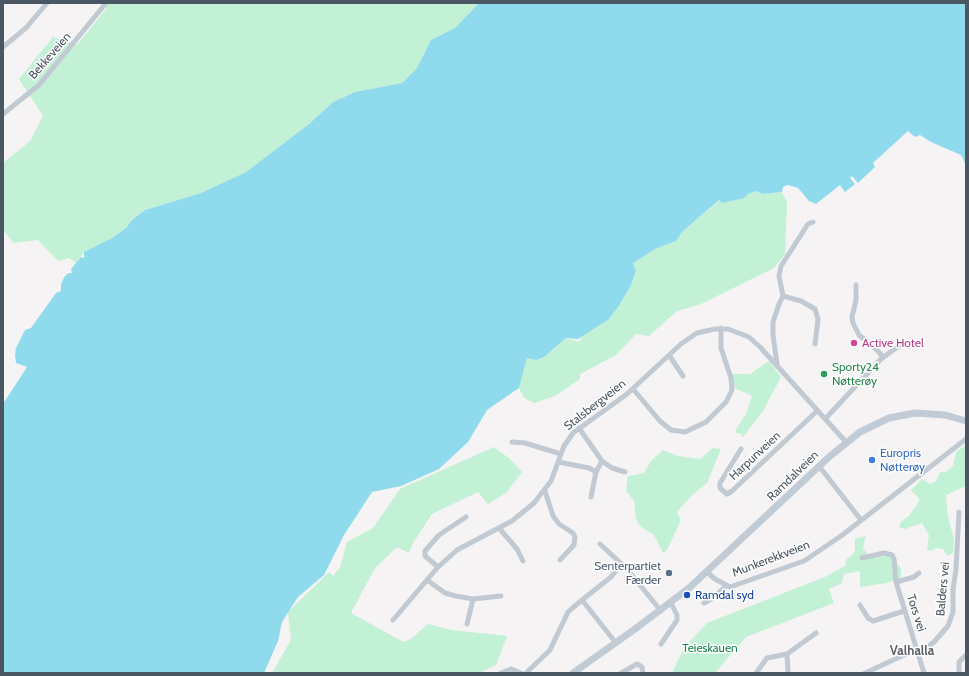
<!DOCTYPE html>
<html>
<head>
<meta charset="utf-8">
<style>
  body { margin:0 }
  #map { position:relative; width:969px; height:676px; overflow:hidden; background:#f5f3f3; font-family:Cabin,sans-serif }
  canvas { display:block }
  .frame { position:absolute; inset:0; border:4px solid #4a5661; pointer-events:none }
</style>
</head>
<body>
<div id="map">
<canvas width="969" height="676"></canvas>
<div class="frame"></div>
</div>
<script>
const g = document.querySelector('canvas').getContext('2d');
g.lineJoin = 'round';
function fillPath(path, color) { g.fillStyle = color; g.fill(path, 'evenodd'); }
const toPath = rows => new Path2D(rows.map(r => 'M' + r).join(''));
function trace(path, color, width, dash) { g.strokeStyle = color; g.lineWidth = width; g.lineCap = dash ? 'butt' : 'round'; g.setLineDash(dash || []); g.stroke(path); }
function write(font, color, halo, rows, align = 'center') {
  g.font = font + ' Cabin,sans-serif'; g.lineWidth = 3; g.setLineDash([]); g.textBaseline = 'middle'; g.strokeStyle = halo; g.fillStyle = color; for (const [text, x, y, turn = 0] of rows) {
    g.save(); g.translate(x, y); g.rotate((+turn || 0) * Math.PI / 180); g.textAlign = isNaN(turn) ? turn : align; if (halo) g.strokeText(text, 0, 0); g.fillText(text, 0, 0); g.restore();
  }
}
fillPath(toPath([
  [101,3,479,3,455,28,431,40,417,68,402,83,355,92,333,102,309,124,246,172,201,193,145,210,132,220,126,228,112,238,84,252,76,263,69,258,58,261,38,240,13,243,3,229,3,163,30,141,43,116,19,79,53,37,77,45,106,9],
  [757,191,762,194,782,192,787,202,785,254,774,268,701,304,677,311,649,336,636,334,616,355,580,374,580,379,555,396,534,403,524,398,519,388,527,358,544,357,566,338,579,342,583,335,597,326,620,304,631,285,636,271,633,263,657,248,676,241,682,232,720,200],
  [769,361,781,377,763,411,743,437,740,433,735,433,736,429,746,414,752,396,735,388,732,374,750,374],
  [966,445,966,488,963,487,946,495,948,517,954,539,953,553,947,556,943,549,936,548,930,551,927,549,929,535,922,523,905,529,899,527,901,522,909,516,920,500,911,490,922,479,930,484,936,481,940,472,946,472,953,466,956,452],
  [494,447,510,459,522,472,506,493,488,504,478,492,432,514,413,543,409,553,397,547,375,568,351,613,403,642,411,639,428,624,451,630,507,636,496,665,479,673,272,673,291,640,288,612,329,572,333,576,340,567,347,542,373,528,400,489],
  [713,448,721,449,707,483,692,495,677,512,681,520,667,550,663,553,654,535,641,527,636,519,634,501,626,491,628,476,644,473,651,461,663,450,678,456,700,459],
  [866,536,863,548,870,558,895,555,896,563,901,568,901,577,887,583,860,587,860,571,844,574,842,583,829,589,834,603,746,637,715,673,672,673,684,648,707,623,825,577,845,566,846,560,855,552,855,539]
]), '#c3f1d5');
fillPath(toPath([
  [479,3,966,3,966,165,961,155,931,142,920,135,915,137,908,131,873,163,875,167,860,181,858,183,852,176,850,178,855,184,845,192,840,185,816,204,809,201,798,188,788,185,783,187,782,192,762,194,757,191,748,194,744,198,722,203,719,200,682,232,676,241,657,248,633,263,636,271,631,285,620,304,609,319,578,339,566,338,544,357,536,360,527,358,519,388,487,410,468,442,439,469,401,486,372,492,344,535,324,575,298,597,282,622,278,641,264,673,3,673,3,404,27,367,16,363,15,355,16,348,25,330,31,328,56,293,61,291,61,284,65,276,69,273,72,273,71,269,81,257,84,258,84,252,112,238,126,228,132,220,145,210,201,193,246,172,309,124,333,102,355,92,402,83,417,68,431,40,455,28]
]), '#90daee');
trace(toPath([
  [3,47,26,28,47,3],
  [3,114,39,85,106,3],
  [856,285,856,300,852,317,853,323,859,335,876,349,883,357],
  [783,296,779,276,781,266,808,224,813,222],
  [669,355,683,376],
  [777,364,773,335,773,322,779,304,783,296,801,301,815,309,818,319,815,344],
  [633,389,660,421,671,430,685,432,706,422,726,402,732,390,731,378,721,348,721,328],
  [825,419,881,359,903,343],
  [579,428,602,461,612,468,625,472],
  [512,442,525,443,561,454],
  [741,449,720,483,720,488,727,494,732,491,817,411],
  [558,462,589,468,596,472],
  [819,466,861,520],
  [545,491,553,516,559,524,573,533,575,537,574,545,560,560],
  [591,497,596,472,602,461],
  [499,528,517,549,523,561],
  [600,544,627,569,661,611],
  [862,558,884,553,892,555,894,559,896,582],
  [438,567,425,556,425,551,439,535,466,517],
  [707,572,715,579,730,587,804,561,841,536,966,439],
  [919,573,914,577,896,582,924,673],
  [427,580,445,593,456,596,473,599,501,596],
  [582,600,611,577,621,564],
  [704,603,713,598,726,586],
  [860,605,868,618,873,621,904,611],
  [393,620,438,567,457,550,512,521,534,503,551,481,564,446,573,433,627,394,681,344,697,333,715,329,728,329,749,337,760,347,846,442],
  [467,624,473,599],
  [661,644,677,620,677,615,671,603],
  [787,654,788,673],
  [501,673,511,669,521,673],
  [526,673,550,650,568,612,582,600,616,643],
  [621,673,637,664,642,667,643,673],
  [756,673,767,658,787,654,816,633],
  [865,673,904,655,925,649,934,642,948,626,953,612,953,590,956,569,959,512],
  [959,673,959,662,966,655]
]), '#c1cad2', 5);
trace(toPath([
  [573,673,635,629,689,588,829,457,860,432,889,418,915,413,945,415,966,421]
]), '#c1cbd6', 7);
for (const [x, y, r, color] of [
  [854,343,4,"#d1479c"],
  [824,374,4,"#2e9e5b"],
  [872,460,4,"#3f7fe0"],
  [669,573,4,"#5c6f8a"],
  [687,595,4,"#1a4fb4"]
]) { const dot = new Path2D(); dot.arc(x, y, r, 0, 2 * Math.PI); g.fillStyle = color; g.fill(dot); trace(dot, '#fff', 1.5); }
write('12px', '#4a5661', '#fff', [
  ["Bekkeveien",50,56,-49],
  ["Stalsbergveien",595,405,-38],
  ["Harpunveien",755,456,-43],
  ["Ramdalveien",793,476,-44],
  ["Munkerekkveien",771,559,-21],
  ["Balders vei",943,589,-85],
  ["Tors vei",916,613,72]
]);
write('12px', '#b23c85', '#fff', [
  ["Active Hotel",862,343]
], 'left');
write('12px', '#27864d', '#fff', [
  ["Sporty24",832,367],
  ["Nøtterøy",832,381]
], 'left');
write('12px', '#366cbe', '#fff', [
  ["Europris",880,453],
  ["Nøtterøy",880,467]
], 'left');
write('12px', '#4e5e75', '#fff', [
  ["Senterpartiet",661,566],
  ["Færder",661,580]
], 'right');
write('12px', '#164399', '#fff', [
  ["Ramdal syd",695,595]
], 'left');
write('12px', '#17864f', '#fff', [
  ["Teieskauen",710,648]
]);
write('bold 13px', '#5f6368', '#fff', [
  ["Valhalla",912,651]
]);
</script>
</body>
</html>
